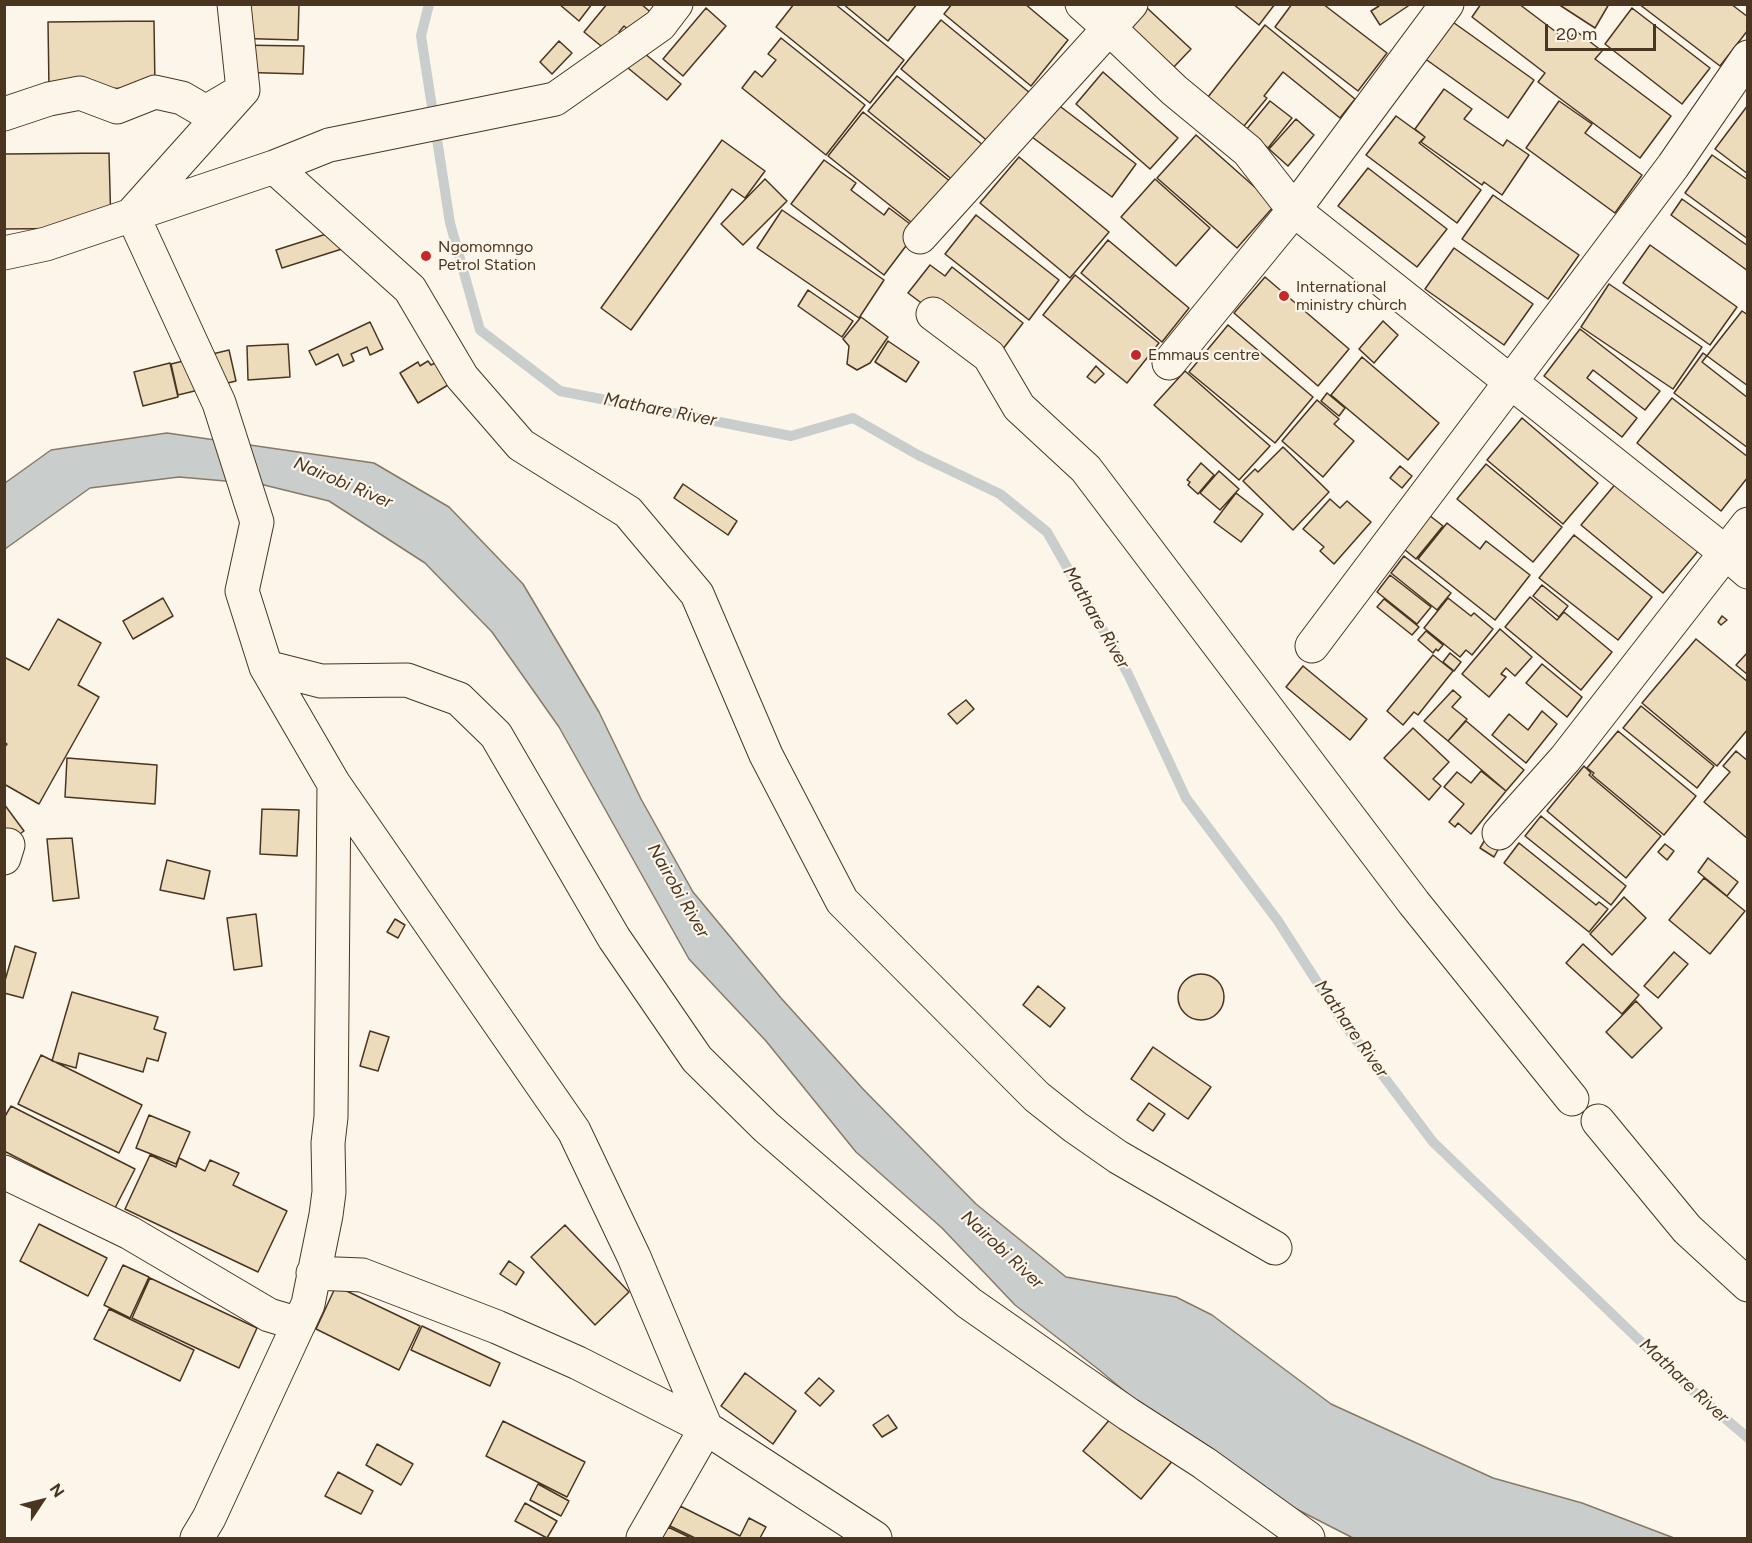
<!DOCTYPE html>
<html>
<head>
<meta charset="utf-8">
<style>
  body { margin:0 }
  #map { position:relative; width:1752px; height:1543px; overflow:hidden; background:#fbf6e9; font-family:Figtree,sans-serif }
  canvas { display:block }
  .frame { position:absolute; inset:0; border:6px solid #4a3520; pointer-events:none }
  .north { position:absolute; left:12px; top:1471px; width:60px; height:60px; -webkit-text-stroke:4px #fbf6e9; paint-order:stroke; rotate:55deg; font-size:16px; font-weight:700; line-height:24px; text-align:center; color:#4a3520 }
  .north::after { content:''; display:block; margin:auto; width:21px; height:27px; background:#4a3520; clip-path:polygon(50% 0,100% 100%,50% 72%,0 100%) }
  .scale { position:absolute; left:1545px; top:24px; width:111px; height:27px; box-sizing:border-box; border:3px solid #4a3520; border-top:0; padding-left:8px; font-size:18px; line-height:21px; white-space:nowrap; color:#4a3520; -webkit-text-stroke:4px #fbf6e9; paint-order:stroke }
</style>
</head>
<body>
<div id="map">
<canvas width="1752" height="1543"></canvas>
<div class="frame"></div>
<div class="north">N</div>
<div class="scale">20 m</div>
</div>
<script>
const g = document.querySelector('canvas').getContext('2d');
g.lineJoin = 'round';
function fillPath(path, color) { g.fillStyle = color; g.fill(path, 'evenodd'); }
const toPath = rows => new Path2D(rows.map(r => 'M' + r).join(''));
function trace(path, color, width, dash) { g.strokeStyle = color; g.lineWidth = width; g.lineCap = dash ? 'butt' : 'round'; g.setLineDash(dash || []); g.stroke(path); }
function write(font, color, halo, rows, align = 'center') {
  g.font = font + ' Figtree,sans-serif'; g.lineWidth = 4.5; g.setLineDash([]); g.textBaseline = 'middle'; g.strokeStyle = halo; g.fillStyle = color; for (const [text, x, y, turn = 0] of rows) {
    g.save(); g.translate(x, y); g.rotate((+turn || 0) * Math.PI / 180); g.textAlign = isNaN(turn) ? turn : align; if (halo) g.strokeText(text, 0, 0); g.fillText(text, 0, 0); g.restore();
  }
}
const water = toPath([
  [167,433,374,463,449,507,523,584,599,712,641,799,693,892,781,998,863,1089,976,1204,1066,1277,1176,1297,1212,1315,1331,1404,1493,1478,1582,1503,1674,1538,1353,1538,1269,1495,1175,1433,1098,1369,1015,1305,942,1228,856,1152,766,1041,689,959,559,727,492,632,425,563,329,501,260,484,179,477,90,488,5,549,5,483,51,450,167,433]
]);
fillPath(water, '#c9cecd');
trace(water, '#887966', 1.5);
trace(toPath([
  [429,4,421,36,450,223,480,330,560,391,791,436,853,418,918,455,1000,494,1047,532,1128,674,1186,798,1278,921,1344,1024,1433,1142,1686,1385,1748,1438]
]), '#c9cecd', 10);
const building = toPath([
  [228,4,299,4,298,40,228,38,228,4],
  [559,4,592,4,579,21,559,4],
  [607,4,641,4,668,27,651,48,624,26,619,32,681,84,667,100,584,32,607,4],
  [794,4,835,4,904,60,870,103,776,27,794,4],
  [843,4,917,4,888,41,843,4],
  [952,4,1025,4,1068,40,1031,86,944,14,952,4],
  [1233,4,1275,4,1259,25,1233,4],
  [1292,4,1323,4,1387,53,1358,91,1275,27,1292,4],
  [1378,4,1411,4,1380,25,1371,11,1379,6,1378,4],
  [1481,4,1519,4,1568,41,1576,31,1602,51,1595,59,1671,116,1640,158,1538,82,1545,73,1472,17,1481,4],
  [1558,4,1609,4,1595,28,1558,4],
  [1639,4,1731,4,1748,17,1748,30,1720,66,1639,4],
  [1146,7,1191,49,1171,70,1127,28,1146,7],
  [706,8,726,26,683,76,663,59,706,8],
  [1632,8,1710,68,1682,104,1605,44,1632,8],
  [941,20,1030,93,990,143,901,69,941,20],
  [1450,20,1534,80,1508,118,1424,58,1450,20],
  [154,21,155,88,49,89,48,22,154,21],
  [1265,25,1355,99,1340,118,1283,72,1264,96,1267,98,1244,126,1208,97,1265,25],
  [781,38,865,105,826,155,742,88,755,71,762,77,776,60,768,54,781,38],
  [559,41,572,53,552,74,540,62,559,41],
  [233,45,304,46,303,74,232,72,233,45],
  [1103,72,1178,138,1150,169,1076,104,1103,72],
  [897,76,983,145,954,181,868,111,897,76],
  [1444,89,1472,109,1464,119,1503,146,1507,140,1529,155,1502,195,1484,182,1482,185,1421,142,1425,137,1415,129,1444,89],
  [1053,101,1136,164,1112,197,1028,134,1053,101],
  [1270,101,1292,118,1268,148,1246,130,1270,101],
  [1559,101,1592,124,1585,133,1642,175,1615,213,1526,148,1559,101],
  [1748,105,1748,174,1715,149,1748,105],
  [863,112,956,186,921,230,828,156,863,112],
  [1396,116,1425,137,1419,143,1481,190,1457,223,1366,155,1396,116],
  [1296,119,1314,135,1288,166,1269,149,1296,119],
  [1196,135,1275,205,1237,248,1157,178,1196,135],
  [722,140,765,171,745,198,732,189,631,330,601,308,722,140],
  [109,153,111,228,4,229,4,154,109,153],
  [1712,155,1748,180,1748,239,1685,193,1712,155],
  [1019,157,1109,232,1070,278,980,203,1019,157],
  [824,160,856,183,851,190,884,215,889,208,918,230,884,275,791,204,824,160],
  [1368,168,1447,229,1417,267,1338,206,1368,168],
  [765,179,787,201,743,245,721,224,765,179],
  [1155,179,1210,228,1176,266,1121,217,1155,179],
  [1493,195,1579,255,1548,299,1462,239,1493,195],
  [1682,199,1748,246,1748,271,1671,215,1682,199],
  [782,210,884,280,859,318,757,248,782,210],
  [976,215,1059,280,1029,320,945,254,976,215],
  [339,230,345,248,282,268,276,250,339,230],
  [1108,240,1189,308,1162,342,1081,273,1108,240],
  [1650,245,1737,307,1710,345,1623,283,1650,245],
  [1454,248,1533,304,1504,345,1425,289,1454,248],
  [930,265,945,276,952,267,1023,323,989,367,924,305,908,293,930,265],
  [1075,275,1159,343,1127,383,1043,315,1075,275],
  [1265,277,1349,349,1318,386,1234,313,1265,277],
  [1609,284,1702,347,1673,389,1581,327,1609,284],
  [808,290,853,321,842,337,798,306,808,290],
  [1742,311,1748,315,1748,398,1702,362,1742,311],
  [861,317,888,337,870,363,857,370,847,364,849,346,843,339,861,317],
  [1383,321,1398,335,1374,363,1359,349,1383,321],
  [370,322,383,349,370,355,367,347,351,354,354,361,343,366,338,354,316,365,309,351,370,322],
  [1228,325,1313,397,1275,443,1189,372,1228,325],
  [1580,329,1660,391,1645,410,1593,370,1587,378,1637,418,1622,437,1544,376,1580,329],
  [888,341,919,362,906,382,875,362,888,341],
  [288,344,290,377,248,380,247,346,288,344],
  [229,350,236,381,178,395,171,364,229,350],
  [1703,353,1748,386,1748,448,1674,393,1703,353],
  [1362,357,1439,423,1408,460,1331,395,1362,357],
  [428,361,431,365,435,363,448,385,418,403,400,373,418,362,420,366,428,361],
  [170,363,178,397,143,406,134,372,170,363],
  [1096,366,1104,374,1095,383,1087,377,1096,366],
  [1185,371,1270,446,1239,480,1154,405,1185,371],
  [1327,393,1345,408,1339,416,1321,401,1327,393],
  [1672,398,1748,457,1748,477,1721,511,1637,443,1672,398],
  [1317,400,1339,419,1334,424,1354,441,1323,477,1282,441,1317,400],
  [1522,418,1598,483,1563,524,1487,460,1522,418],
  [1283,447,1329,492,1293,530,1243,481,1255,469,1258,472,1283,447],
  [1201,463,1214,475,1198,494,1188,485,1190,482,1187,480,1201,463],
  [1486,464,1562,527,1533,562,1457,499,1486,464],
  [1400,466,1412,476,1402,488,1390,478,1400,466],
  [1219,471,1239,489,1220,510,1200,493,1219,471],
  [1618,481,1700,549,1663,593,1581,525,1618,481],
  [683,484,737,521,728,535,674,498,683,484],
  [1236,493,1263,514,1241,542,1214,522,1236,493],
  [1330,499,1340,508,1347,501,1371,522,1334,564,1320,551,1324,547,1303,529,1330,499],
  [1425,512,1443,526,1416,559,1399,545,1425,512],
  [1447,523,1480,549,1486,541,1530,575,1495,620,1418,559,1447,523],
  [1574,535,1652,597,1618,640,1539,578,1574,535],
  [1404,556,1451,593,1437,610,1391,573,1404,556],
  [1390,575,1431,607,1417,624,1377,592,1390,575],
  [1542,585,1568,606,1559,617,1533,596,1542,585],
  [1530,597,1557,620,1564,612,1612,652,1581,690,1505,627,1530,597],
  [163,598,173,616,133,639,123,621,163,598],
  [1448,598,1471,616,1474,613,1493,629,1472,655,1466,650,1460,657,1424,628,1448,598],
  [1384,599,1419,627,1412,635,1377,607,1384,599],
  [1722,616,1727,620,1721,625,1718,622,1722,616],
  [58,619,101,643,78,685,99,697,39,804,4,784,4,748,7,744,4,742,4,657,29,670,58,619],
  [1500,629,1532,657,1515,676,1506,668,1501,674,1506,677,1489,697,1462,674,1500,629],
  [1426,631,1443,645,1438,651,1436,649,1433,653,1418,640,1426,631],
  [1696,639,1748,682,1748,729,1717,766,1642,703,1696,639],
  [1748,652,1748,675,1736,665,1748,652],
  [1450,653,1461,662,1454,671,1443,662,1450,653],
  [1433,655,1453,671,1418,715,1414,712,1403,725,1387,711,1433,655],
  [1542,664,1582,697,1567,717,1526,683,1542,664],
  [1303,666,1367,719,1350,740,1286,687,1303,666],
  [1453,690,1461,697,1452,707,1467,719,1448,741,1424,721,1453,690],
  [966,700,974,709,957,724,948,714,966,700],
  [1641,706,1714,766,1697,788,1623,728,1641,706],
  [1542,711,1557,724,1526,763,1492,735,1509,714,1528,730,1542,711],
  [1466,721,1524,770,1506,791,1448,741,1466,721],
  [1413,728,1449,762,1433,779,1441,786,1429,800,1384,758,1413,728],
  [1618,731,1696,796,1664,835,1592,775,1594,773,1587,768,1618,731],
  [1736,751,1748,761,1748,839,1704,802,1730,772,1723,766,1736,751],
  [67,758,157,765,155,804,65,797,67,758],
  [1584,766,1591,773,1589,775,1661,836,1626,878,1547,811,1584,766],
  [1481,771,1506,791,1471,834,1458,823,1455,827,1449,822,1464,804,1444,787,1457,772,1471,783,1481,771],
  [4,804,24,831,4,845,4,804],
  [262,809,299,810,297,856,260,854,262,809],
  [1541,816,1626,886,1611,905,1525,836,1541,816],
  [72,838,79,898,53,901,47,839,72,838],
  [1486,838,1500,846,1494,857,1480,848,1486,838],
  [1519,843,1596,905,1599,902,1608,909,1589,932,1504,863,1519,843],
  [1665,844,1674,851,1667,860,1658,852,1665,844],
  [1708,858,1738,882,1727,896,1698,872,1708,858],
  [167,860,210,871,204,899,160,890,167,860],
  [1704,878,1745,911,1710,954,1669,920,1704,878],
  [1624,897,1646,918,1612,955,1590,934,1624,897],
  [256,914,262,966,234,970,227,918,256,914],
  [395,919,405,925,398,938,387,932,395,919],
  [1583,944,1639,995,1622,1014,1566,963,1583,944],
  [15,946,36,953,23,998,4,993,4,984,15,946],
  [1674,952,1688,964,1658,998,1644,986,1674,952],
  '1178 997a23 23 0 1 1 46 0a23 23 0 1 1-46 0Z',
  [1038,986,1065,1008,1050,1027,1023,1005,1038,986],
  [72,992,158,1017,154,1029,166,1033,158,1061,147,1058,143,1072,79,1053,76,1068,52,1061,72,992],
  [1636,1001,1662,1028,1632,1058,1606,1032,1636,1001],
  [370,1031,389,1037,378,1071,360,1066,370,1031],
  [1153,1047,1211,1087,1188,1119,1131,1079,1153,1047],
  [41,1055,142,1105,119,1153,18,1104,41,1055],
  [1149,1103,1165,1114,1153,1131,1137,1120,1149,1103],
  [11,1106,135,1169,115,1208,4,1151,4,1118,11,1106],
  [149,1115,190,1132,176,1164,136,1148,149,1115],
  [150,1155,176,1167,179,1158,205,1171,210,1160,239,1173,233,1185,287,1211,258,1272,125,1209,150,1155],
  [39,1224,107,1258,88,1296,20,1261,39,1224],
  [565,1225,629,1292,595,1325,531,1257,565,1225],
  [509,1261,524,1272,516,1285,500,1274,509,1261],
  [123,1265,149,1277,130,1318,104,1305,123,1265],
  [150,1278,257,1328,239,1368,132,1318,150,1278],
  [336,1286,420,1326,399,1370,316,1329,336,1286],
  [109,1309,194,1350,180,1381,94,1339,109,1309],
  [422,1326,500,1363,490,1386,411,1350,422,1326],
  [745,1373,796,1411,773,1444,721,1406,745,1373],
  [819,1378,834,1391,820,1406,805,1393,819,1378],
  [1117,1411,1174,1459,1141,1499,1083,1451,1117,1411],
  [888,1415,897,1428,882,1437,873,1425,888,1415],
  [503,1421,585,1462,567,1497,486,1456,503,1421],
  [377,1444,413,1464,401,1485,366,1465,377,1444],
  [338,1472,373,1491,361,1514,325,1496,338,1472],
  [538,1484,569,1501,561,1516,530,1500,538,1484],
  [525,1503,557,1521,547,1538,515,1521,525,1503],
  [680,1506,740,1536,749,1518,766,1527,760,1538,695,1538,670,1526,680,1506],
  [668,1527,691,1538,662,1538,668,1527]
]);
fillPath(building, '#ecdcbc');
trace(building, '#4a3520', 1.5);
const street = toPath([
  [234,4,243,90],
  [1082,4,1110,29,1174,90,1248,151,1294,210,1725,552,1748,572],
  [4,114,49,99,80,93,117,107,155,92,182,98,206,112,243,90,132,214,219,403,257,522,242,591,266,667,334,784,574,1131,634,1257,706,1428,875,1538],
  [274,167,410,289,462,377,521,445,628,512,697,594,766,755,842,901,1037,1097,1075,1127,1118,1157,1275,1248],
  [920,237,1131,4],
  [4,253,46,244,274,167,329,145,555,99,660,25,676,4],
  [933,314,989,356,1019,407,1086,469,1414,903,1572,1099],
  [1169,363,1294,210,1447,4],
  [1312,646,1673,166,1748,57],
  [266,667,321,681,407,680,459,699,496,735,614,938,697,1059,766,1127,969,1303,1128,1414,1204,1463,1308,1538],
  [1499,833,1565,759,1748,524],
  [4,858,8,845],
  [1598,1121,1687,1229,1748,1285],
  [4,1172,130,1233,269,1315,299,1324],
  [313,1273,362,1275,497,1327,578,1363,706,1428,643,1538],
  [197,1538,209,1518,308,1304,326,1215,329,1192,328,1143,331,1117,334,784]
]);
trace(street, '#4a3520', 35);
trace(street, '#fbf6e9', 33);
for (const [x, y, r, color] of [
  [426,256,6,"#c62828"],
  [1284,296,6,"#c62828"],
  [1136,355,6,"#c62828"]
]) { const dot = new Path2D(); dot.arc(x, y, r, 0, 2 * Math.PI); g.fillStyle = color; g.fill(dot); trace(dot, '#fbf6e9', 2); }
write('16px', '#4a3520', '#fbf6e9', [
  ["Ngomomngo",438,247],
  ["Petrol Station",438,265],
  ["International",1296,287],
  ["ministry church",1296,305],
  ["Emmaus centre",1148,355]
], 'left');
write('italic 18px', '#4a3520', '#fbf6e9', [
  ["Mathare River",660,410,11],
  ["Nairobi River",343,483,23],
  ["Mathare River",1096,618,60],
  ["Nairobi River",678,891,60],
  ["Mathare River",1351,1029,55],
  ["Nairobi River",1002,1250,43],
  ["Mathare River",1684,1381,43]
]);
</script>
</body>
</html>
